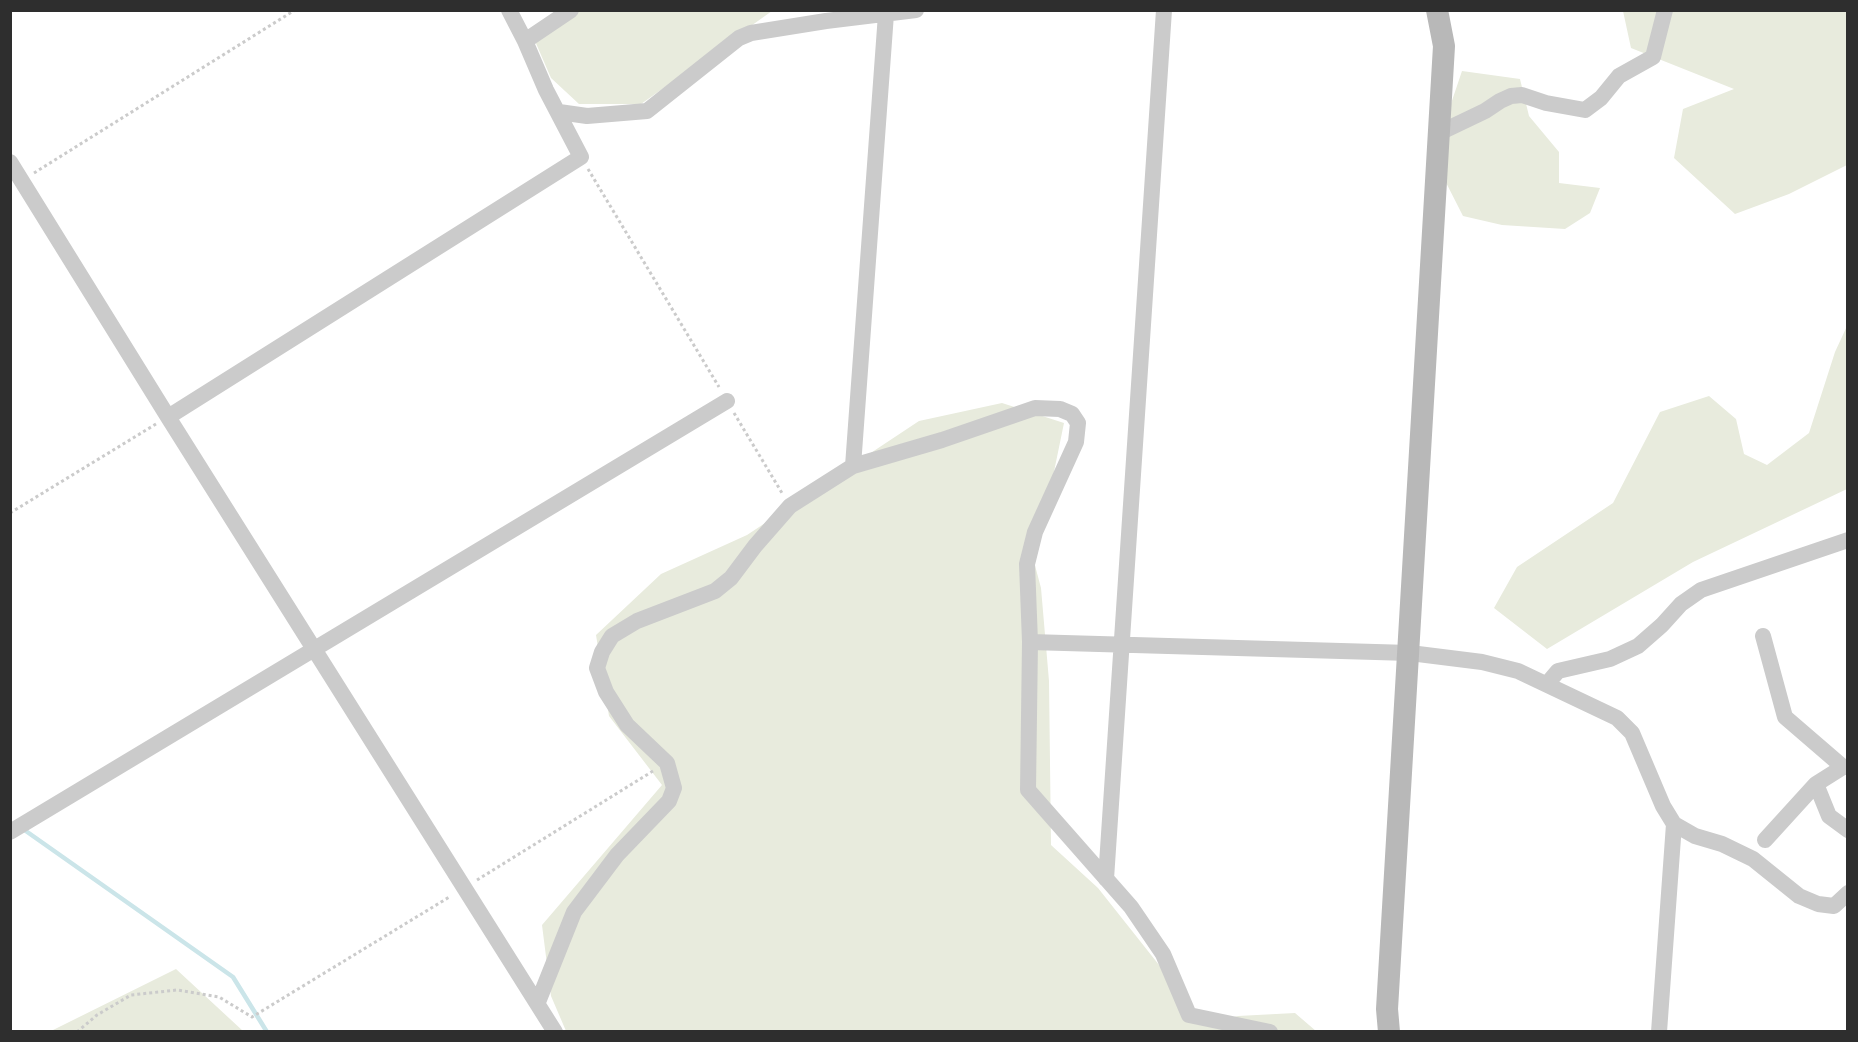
<!DOCTYPE html>
<html>
<head>
<meta charset="utf-8">
<style>
  body { margin:0 }
  #map { position:relative; width:1858px; height:1042px; overflow:hidden; background:#fff; font-family:"Roboto Condensed",sans-serif }
  canvas { display:block }
  .frame { position:absolute; inset:0; border:12px solid #2e2e2e; pointer-events:none }
</style>
</head>
<body>
<div id="map">
<canvas width="1858" height="1042"></canvas>
<div class="frame"></div>
</div>
<script>
const g = document.querySelector('canvas').getContext('2d');
g.lineJoin = 'round';
function fillPath(path, color) { g.fillStyle = color; g.fill(path, 'evenodd'); }
const toPath = rows => new Path2D(rows.map(r => 'M' + r).join(''));
function trace(path, color, width, dash) { g.strokeStyle = color; g.lineWidth = width; g.lineCap = dash ? 'butt' : 'round'; g.setLineDash(dash || []); g.stroke(path); }
fillPath(toPath([
  [573,11,772,11,641,104,579,104,551,78,535,41],
  [1623,11,1847,11,1847,165,1789,194,1735,214,1674,158,1683,109,1734,89,1631,48],
  [1462,71,1520,79,1529,116,1559,152,1559,183,1600,188,1590,213,1565,229,1502,225,1463,216,1433,157],
  [1847,326,1847,489,1693,562,1547,649,1494,608,1517,567,1613,503,1660,412,1709,396,1736,419,1744,454,1767,465,1809,433,1835,352],
  [1002,403,1064,423,1050,491,1029,543,1041,588,1049,681,1051,845,1098,888,1205,1023,1238,1016,1295,1013,1316,1031,566,1031,551,996,542,925,662,785,609,716,596,635,661,574,747,535,919,421],
  [176,969,243,1031,51,1031]
]), '#e8ebdd');
trace(toPath([
  [23,829,233,977,267,1032]
]), '#cbe5e9', 4.5);
trace(toPath([
  [588,169,719,387],
  [34,173,295,10],
  [734,413,782,493],
  [10,513,156,424],
  [477,880,653,771],
  [77,1032,97,1015,131,995,177,990,219,997,252,1017,451,896]
]), '#cbcbcb', 3, [3, 3]);
trace(toPath([
  [525,41,571,10],
  [559,112,587,116,647,111,739,38,751,33,826,21,916,10],
  [1439,133,1485,111,1500,101,1511,96,1522,95,1546,103,1585,110,1601,98,1619,76,1653,57,1665,10],
  [10,162,168,417,555,1032],
  [168,417,581,157,546,90,525,41,509,10],
  [853,466,886,14],
  [1763,636,1785,717,1843,767],
  [1030,642,1410,653,1482,662,1518,671,1617,718,1632,733,1663,806,1674,824,1695,836,1722,844,1753,859,1799,896,1818,904,1834,906,1848,893],
  [1547,684,1558,671,1610,659,1638,646,1662,625,1681,604,1701,590,1848,540],
  [1816,784,1829,816,1848,830],
  [10,832,727,401],
  [1765,840,1816,784,1843,767,1848,767],
  [1106,879,1164,10],
  [538,1002,574,912,617,855,669,801,674,788,667,763,627,725,606,692,597,668,602,652,612,636,637,621,715,591,731,578,755,546,790,506,853,466,942,440,1035,408,1060,409,1072,414,1078,423,1076,442,1035,532,1027,564,1030,642,1028,790,1131,907,1163,954,1189,1015,1270,1032],
  [1659,1032,1674,824]
]), '#cbcbcb', 16);
trace(toPath([
  [1389,1032,1387,1009,1444,46,1437,10]
]), '#b8b8b8', 22);
</script>
</body>
</html>
